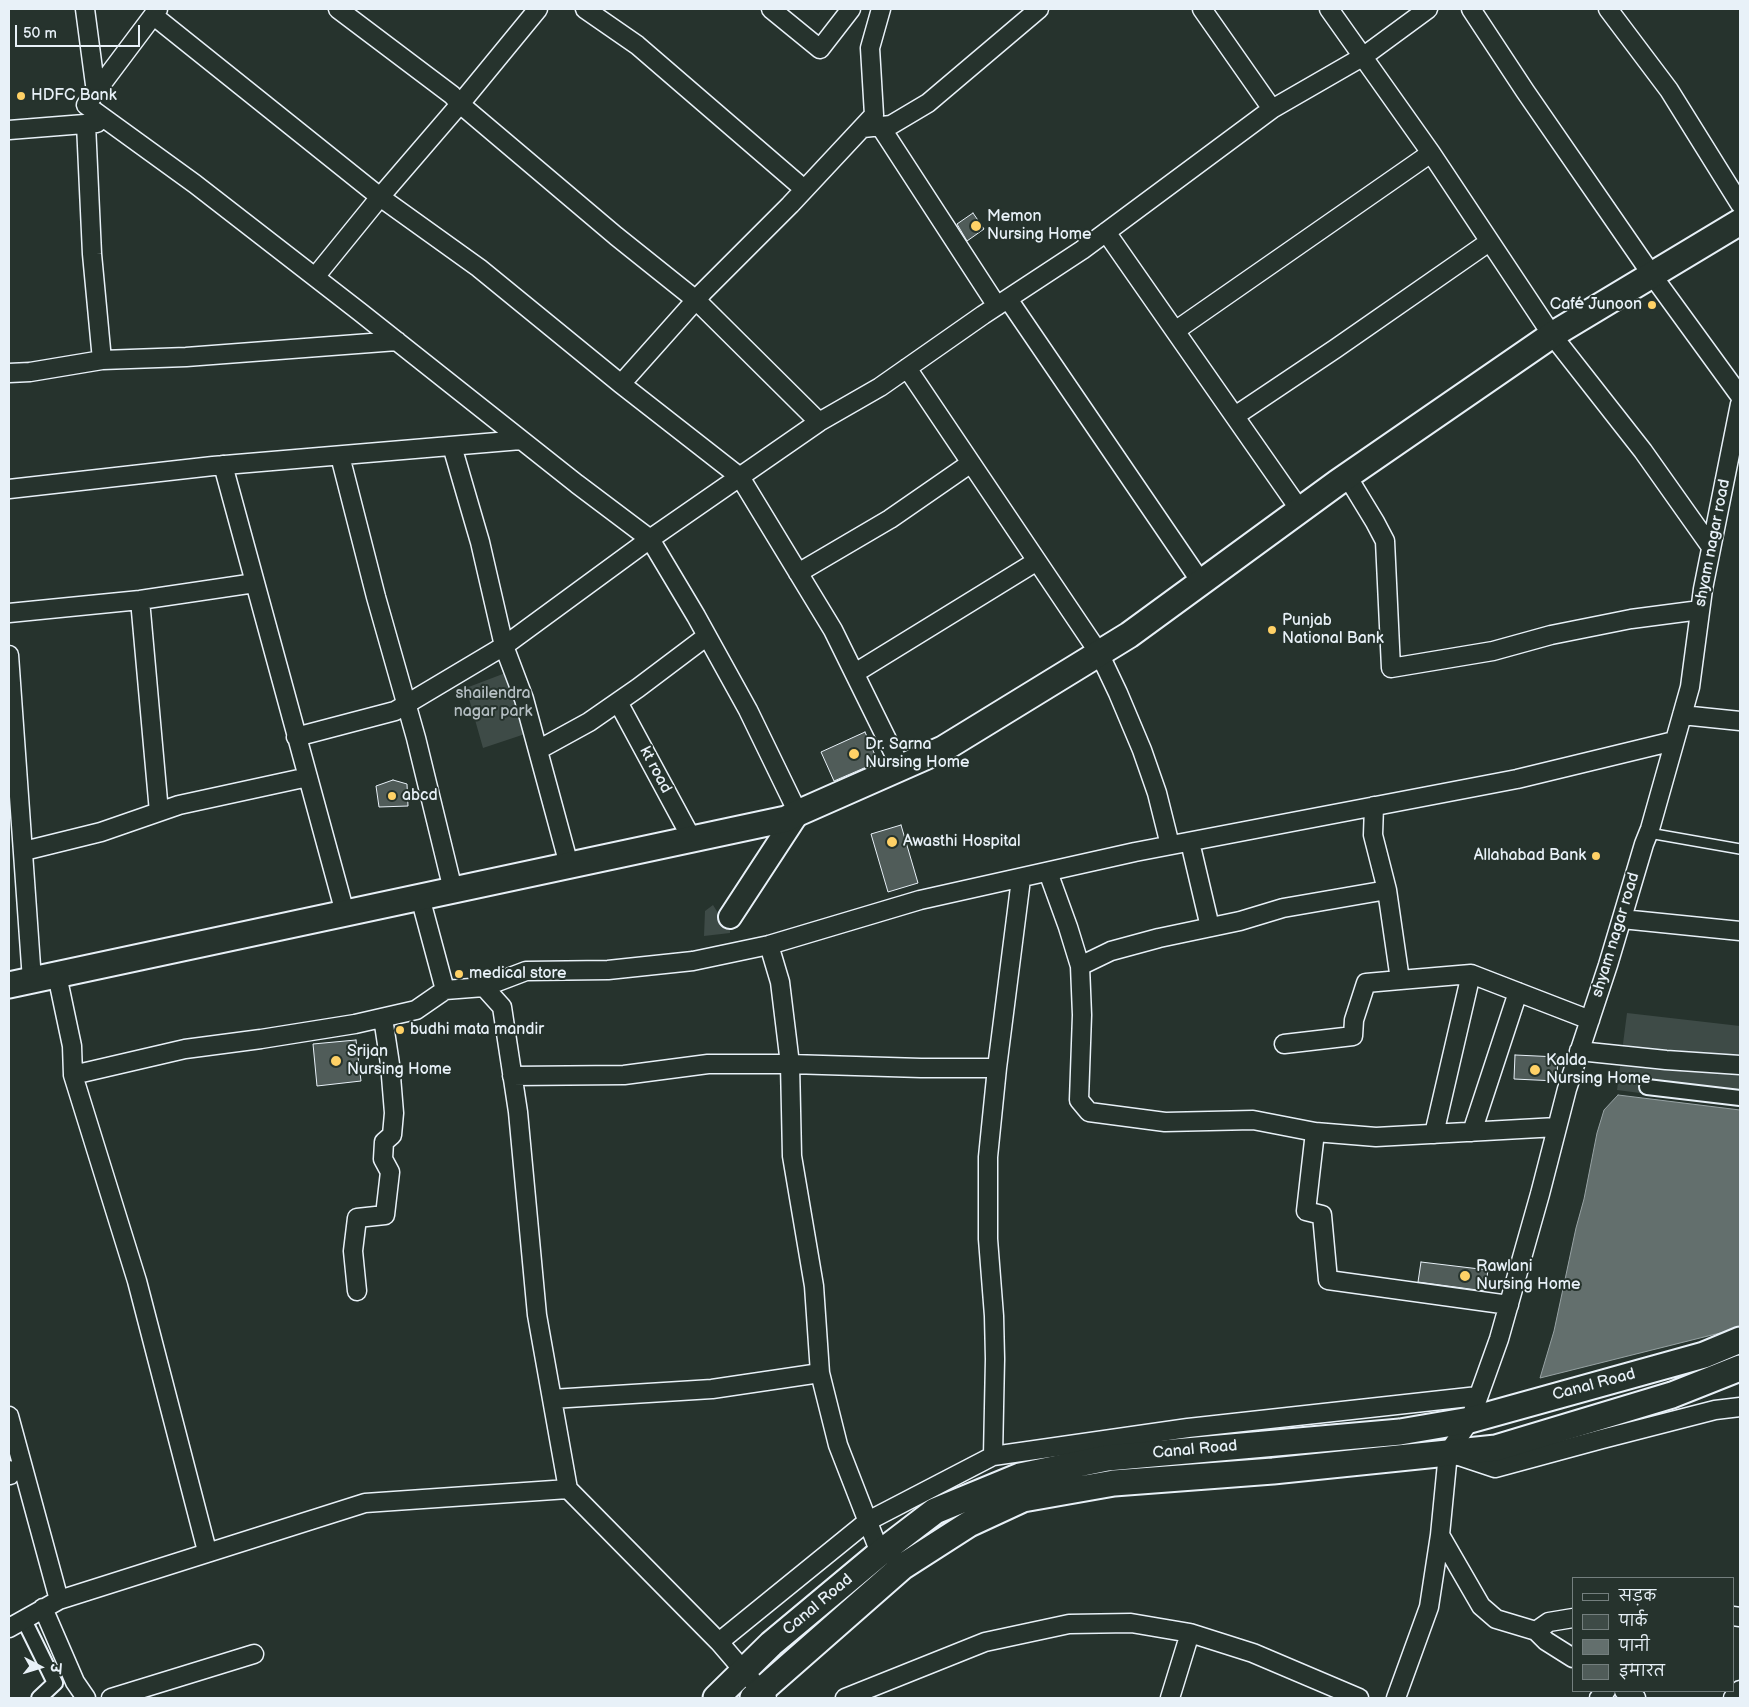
<!DOCTYPE html>
<html>
<head>
<meta charset="utf-8">
<style>
  body { margin:0 }
  #map { position:relative; width:1749px; height:1707px; overflow:hidden; background:#26332d; font-family:"Balsamiq Sans","Playpen Sans Deva",sans-serif }
  canvas { display:block }
  .frame { position:absolute; inset:0; border:10px solid #e8f1f8; pointer-events:none }
  .legend { position:absolute; left:1572px; top:1577px; width:162px; height:115px; box-sizing:border-box; background:#26332d; border:1px solid #747f7e; margin:0; padding:6px 9px; list-style:none; font-size:15px; color:#e8f1f8 }
  .legend li { display:flex; align-items:center; gap:10px; height:25px }
  .legend b { width:25px; border:1px solid #747f7e }
  .north { position:absolute; left:15px; top:1642px; width:50px; height:50px; -webkit-text-stroke:4px #26332d; paint-order:stroke; rotate:95deg; font-size:14px; font-weight:700; line-height:20px; text-align:center; color:#e8f1f8 }
  .north::after { content:''; display:block; margin:auto; width:18px; height:22px; background:#e8f1f8; clip-path:polygon(50% 0,100% 100%,50% 72%,0 100%) }
  .scale { position:absolute; left:15px; top:25px; width:125px; height:22px; box-sizing:border-box; border:2px solid #e8f1f8; border-top:0; padding-left:6px; font-size:15px; line-height:18px; white-space:nowrap; color:#e8f1f8; -webkit-text-stroke:4px #26332d; paint-order:stroke }
</style>
</head>
<body>
<div id="map">
<canvas width="1749" height="1707"></canvas>
<div class="frame"></div>
<ul class="legend">
<li><b style="height:6px;background:#26332d"></b>सड़क</li>
<li><b style="height:14px;background:#3e4b47"></b>पार्क</li>
<li><b style="height:14px;background:#636f6d"></b>पानी</li>
<li><b style="height:14px;background:#505c59"></b>इमारत</li>
</ul>
<div class="north">उ</div>
<div class="scale">50 m</div>
</div>
<script>
const g = document.querySelector('canvas').getContext('2d');
g.lineJoin = 'round';
function fillPath(path, color) { g.fillStyle = color; g.fill(path, 'evenodd'); }
const toPath = rows => new Path2D(rows.map(r => 'M' + r).join(''));
function trace(path, color, width, dash) { g.strokeStyle = color; g.lineWidth = width; g.lineCap = dash ? 'butt' : 'round'; g.setLineDash(dash || []); g.stroke(path); }
function write(font, color, halo, rows, align = 'center') {
  g.font = font + ' "Balsamiq Sans",sans-serif'; g.lineWidth = 4; g.setLineDash([]); g.textBaseline = 'middle'; g.strokeStyle = halo; g.fillStyle = color; for (const [text, x, y, turn = 0] of rows) {
    g.save(); g.translate(x, y); g.rotate((+turn || 0) * Math.PI / 180); g.textAlign = isNaN(turn) ? turn : align; if (halo) g.strokeText(text, 0, 0); g.fillText(text, 0, 0); g.restore();
  }
}
fillPath(toPath([
  [508,672,525,734,483,748,466,688],
  [713,905,718,913,730,917,730,933,704,936,705,911],
  [1627,1013,1740,1026,1740,1106,1617,1090]
]), '#3e4b47');
const water = toPath([
  [1618,1095,1740,1110,1740,1328,1540,1378,1554,1331,1576,1228,1584,1199,1597,1133,1604,1110,1618,1095]
]);
fillPath(water, '#636f6d');
trace(water, '#98a3a5', 1);
const building = toPath([
  [973,213,984,229,967,241,957,224,973,213],
  [865,732,878,762,834,781,821,752,865,732],
  [393,780,407,784,408,806,379,807,376,786,393,780],
  [901,825,918,883,888,892,871,834,901,825],
  [356,1040,361,1081,317,1086,313,1044,356,1040],
  [1515,1055,1558,1057,1557,1081,1514,1079,1515,1055],
  [1421,1262,1488,1270,1485,1291,1418,1282,1421,1262]
]);
fillPath(building, '#505c59');
trace(building, '#e8f1f8', 1);
const service = toPath([
  [1649,833,1740,849]
]);
const pedestrian = toPath([
  [1647,1087,1740,1098],
  [24,1620,55,1683,39,1698]
]);
const minor = toPath([
  [85,9,96,92],
  [158,9,86,105,195,184,360,312,577,484,650,539,696,616,748,710,798,813],
  [338,9,452,95,460,104,616,236,696,300,819,422],
  [585,9,637,45,804,189],
  [771,9,820,49,851,9],
  [1202,9,1272,109],
  [1329,9,1431,153,1552,335,1643,451,1711,547],
  [1471,9,1525,91,1652,275,1740,396],
  [1608,9,1669,90,1740,204],
  [154,16,380,197,479,268,621,384,740,477,833,630,901,768],
  [86,124,92,254,102,360],
  [880,126,997,306],
  [863,128,891,125,928,103,1039,9],
  [9,130,97,123],
  [1106,232,1300,510],
  [315,277,380,197,460,104,538,9],
  [1008,299,1201,582],
  [1175,331,1431,153],
  [907,368,1099,653,1118,693,1142,750,1157,793,1170,845],
  [9,373,30,372,102,360,186,357,397,341],
  [621,384,703,292,790,205,874,115,870,48,881,9],
  [1235,416,1335,349,1489,242],
  [452,446,480,542,504,646,524,699,569,865],
  [340,456,376,597,416,738,453,890],
  [223,465,345,913],
  [1347,476,1375,522,1385,541,1391,668,1493,651,1551,635,1631,619,1700,610],
  [9,489,213,466,521,440],
  [798,573,890,519,971,463],
  [140,600,159,812],
  [9,613,140,600,255,583],
  [9,655,32,980],
  [855,673,1037,561],
  [618,702,692,839],
  [1682,715,1740,721],
  [296,737,395,711,504,646,650,539,819,422,880,387,983,315,1082,250,1272,109,1364,56,1428,9],
  [538,750,589,722,638,688,707,636],
  [1190,842,1210,927],
  [24,851,101,832,179,805,308,777],
  [1048,872,1068,927,1080,966,1082,1015,1079,1100,1089,1112,1165,1122,1253,1120,1315,1132,1376,1137,1557,1127],
  [420,897,445,990,484,987,502,1007,518,1112,537,1315,568,1489,719,1642,767,1698],
  [1622,919,1740,931],
  [769,945,780,982,790,1064,792,1156,814,1286,820,1373,838,1445,880,1553],
  [1080,966,1111,951,1159,938,1240,921,1283,908,1387,890],
  [1471,974,1590,1020],
  [57,975,72,1046,73,1075,137,1281,207,1551],
  [1400,980,1471,974,1434,1134],
  [484,987,526,971,608,970,693,961,769,945,920,900,1135,852,1517,779,1674,741],
  [1284,1044,1353,1036,1354,1020,1366,983,1400,980,1387,890,1373,835,1374,806],
  [1579,1051,1666,1060,1740,1065],
  [73,1075,185,1049,261,1039,355,1024,416,1010,445,990],
  [512,1076,624,1075,708,1064,790,1064,921,1068,997,1068],
  [1315,1132,1306,1211,1322,1215,1328,1280,1509,1305],
  [1472,1132,1518,992],
  [357,1291,353,1251,357,1218,385,1215,390,1172,383,1159,384,1142,392,1135,394,1113,390,1064,383,1018],
  [552,1399,712,1389,820,1373],
  [9,1416,59,1600],
  [1456,1455,1495,1468,1602,1439,1715,1410,1740,1407],
  [993,1456,995,1359,994,1316,988,1239,988,1157,997,1068,1021,879],
  [9,1470,10,1475,9,1475],
  [1440,1535,1481,1606,1496,1619,1536,1631,1546,1641,1573,1658],
  [43,1608,75,1682,86,1698],
  [1733,1616,1740,1617],
  [9,1628,59,1600,365,1503,568,1489],
  [1536,1631,1549,1622,1573,1618],
  [719,1642,868,1521,993,1456,1188,1428,1478,1396],
  [1624,1691,1636,1698],
  [111,1698,254,1654],
  [845,1698,985,1642,1069,1624,1131,1623,1190,1633,1253,1653,1359,1698],
  [1170,1698,1190,1633],
  [1396,1698,1429,1607,1440,1535,1448,1453,1470,1420,1499,1339,1540,1194,1567,1089,1608,965,1644,844,1650,829,1690,687,1703,589,1740,404],
  [1599,1698,1606,1691],
  [1733,1698,1740,1690]
]);
const tertiary = toPath([
  [730,917,798,813]
]);
const secondary = toPath([
  [9,985,786,819,798,813,943,749,1129,635,1337,483,1552,335,1740,222],
  [716,1698,771,1644,880,1553,935,1511,1020,1476,1107,1458,1400,1432,1470,1420,1704,1355,1740,1340],
  [753,1698,902,1567,969,1524,1023,1499,1114,1483,1273,1471,1496,1448,1672,1395,1740,1368]
]);
trace(service, '#e8f1f8', 12);
trace(pedestrian, '#e8f1f8', 18);
trace(minor, '#e8f1f8', 21);
trace(tertiary, '#e8f1f8', 26);
trace(secondary, '#e8f1f8', 29);
trace(service, '#26332d', 9);
trace(pedestrian, '#26332d', 14);
trace(minor, '#26332d', 18);
trace(tertiary, '#26332d', 22);
trace(secondary, '#26332d', 25);
for (const [x, y, r, color] of [
  [21,96,5,"#ffd166"],
  [976,226,6,"#ffd166"],
  [1652,305,5,"#ffd166"],
  [1272,630,5,"#ffd166"],
  [854,754,6,"#ffd166"],
  [392,796,5,"#ffd166"],
  [892,842,6,"#ffd166"],
  [1596,856,5,"#ffd166"],
  [459,974,5,"#ffd166"],
  [400,1030,5,"#ffd166"],
  [336,1061,6,"#ffd166"],
  [1535,1070,6,"#ffd166"],
  [1465,1276,6,"#ffd166"]
]) { const dot = new Path2D(); dot.arc(x, y, r, 0, 2 * Math.PI); g.fillStyle = color; g.fill(dot); trace(dot, '#26332d', 2); }
write('16px', '#e8f1f8', '#26332d', [
  ["HDFC Bank",31,96],
  ["Memon",987,217],
  ["Nursing Home",987,235],
  ["Café Junoon",1642,305,"right"],
  ["Punjab",1282,621],
  ["National Bank",1282,639],
  ["Dr. Sarna",865,745],
  ["Nursing Home",865,763],
  ["abcd",402,796],
  ["Awasthi Hospital",903,842],
  ["Allahabad Bank",1586,856,"right"],
  ["medical store",469,974],
  ["budhi mata mandir",410,1030],
  ["Srijan",347,1052],
  ["Nursing Home",347,1070],
  ["Kalda",1546,1061],
  ["Nursing Home",1546,1079],
  ["Rawlani",1476,1267],
  ["Nursing Home",1476,1285]
], 'left');
write('16px', '#e8f1f8', '#26332d', [
  ["shyam nagar road",1713,543,-79],
  ["kt road",655,770,62],
  ["shyam nagar road",1616,935,-73],
  ["Canal Road",1594,1385,-15],
  ["Canal Road",1195,1450,-5],
  ["Canal Road",818,1605,-40]
]);
write('16px', '#b5bfc3', '#26332d', [
  ["shailendra",493,694],
  ["nagar park",493,712]
]);
</script>
</body>
</html>
